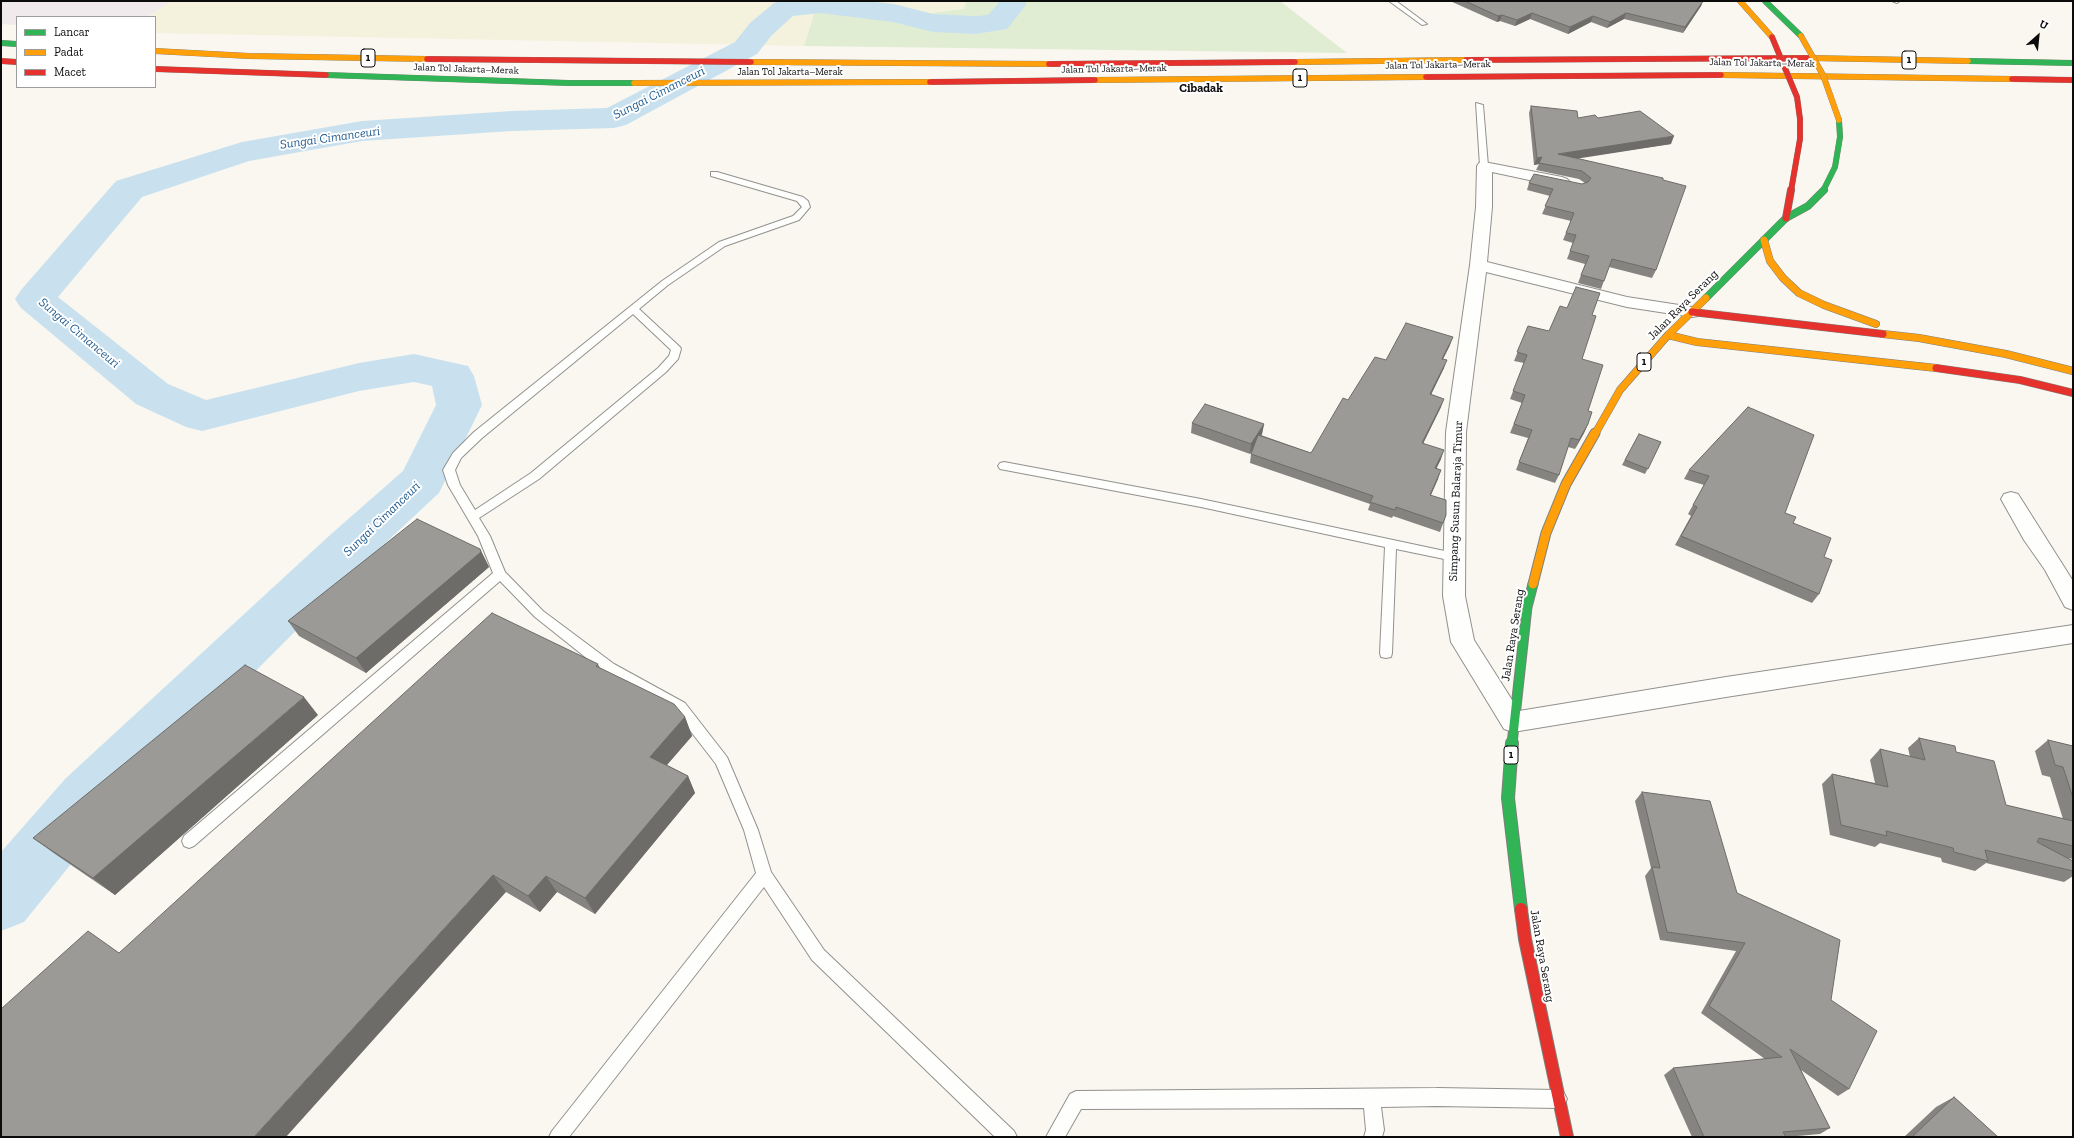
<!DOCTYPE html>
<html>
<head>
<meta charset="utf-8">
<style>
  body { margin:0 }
  #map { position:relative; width:2074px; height:1138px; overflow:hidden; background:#f9f7f0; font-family:"Zilla Slab",serif }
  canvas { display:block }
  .frame { position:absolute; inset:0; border:2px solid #0b0b0b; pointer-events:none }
  .legend { position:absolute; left:16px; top:16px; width:140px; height:72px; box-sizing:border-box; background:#fff; border:1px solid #9d9d9d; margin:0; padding:5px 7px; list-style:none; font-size:12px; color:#0b0b0b }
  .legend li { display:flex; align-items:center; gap:8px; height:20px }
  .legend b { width:20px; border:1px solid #9d9d9d }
  .north { position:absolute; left:2018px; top:16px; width:40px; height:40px; -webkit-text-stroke:3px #fff; paint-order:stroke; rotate:27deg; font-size:11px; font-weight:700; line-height:16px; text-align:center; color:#0b0b0b }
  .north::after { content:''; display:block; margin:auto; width:14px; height:18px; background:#0b0b0b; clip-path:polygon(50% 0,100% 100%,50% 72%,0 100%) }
</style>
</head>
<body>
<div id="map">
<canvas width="2074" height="1138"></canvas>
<div class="frame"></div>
<ul class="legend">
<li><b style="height:5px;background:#30b455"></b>Lancar</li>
<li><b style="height:5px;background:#ff9f0a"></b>Padat</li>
<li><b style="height:5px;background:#e5322d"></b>Macet</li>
</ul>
<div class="north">U</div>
</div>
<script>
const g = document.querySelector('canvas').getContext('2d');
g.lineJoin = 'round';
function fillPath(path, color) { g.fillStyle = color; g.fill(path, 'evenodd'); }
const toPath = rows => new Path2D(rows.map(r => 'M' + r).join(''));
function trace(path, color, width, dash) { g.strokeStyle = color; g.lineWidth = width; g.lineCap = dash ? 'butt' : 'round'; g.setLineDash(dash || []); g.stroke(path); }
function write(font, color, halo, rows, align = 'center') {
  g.font = font + ' "Zilla Slab",serif'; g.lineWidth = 4; g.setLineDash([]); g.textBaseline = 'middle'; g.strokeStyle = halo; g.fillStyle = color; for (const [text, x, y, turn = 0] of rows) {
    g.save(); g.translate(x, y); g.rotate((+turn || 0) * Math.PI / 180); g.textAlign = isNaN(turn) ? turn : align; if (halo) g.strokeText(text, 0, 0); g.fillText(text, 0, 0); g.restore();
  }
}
fillPath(toPath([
  [1,1,172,1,147,17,17,17,17,25,1,24]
]), '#f0eaed');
fillPath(toPath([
  [172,1,818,1,804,46,155,33,155,17,147,17],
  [861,1,966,1,964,9,913,15]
]), '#f4f2dd');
fillPath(toPath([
  [818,1,861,1,913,15,964,9,966,1,1280,1,1347,53,804,46]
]), '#e1edd2');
fillPath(toPath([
  [781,1,867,1,894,4,933,14,975,16,988,15,998,4,998,1,1026,1,1026,5,1007,29,975,34,933,32,893,22,820,13,793,16,772,35,757,54,626,125,614,128,512,131,362,141,249,161,142,197,58,297,168,384,206,400,359,363,414,354,468,366,474,376,482,405,439,493,366,561,110,816,24,922,1,931,1,852,66,778,330,535,403,471,436,405,432,386,414,382,359,391,202,431,186,427,136,404,21,308,15,299,21,290,116,181,242,142,362,121,512,111,607,108,735,42,750,23,774,3,781,1]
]), '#c9e1ef');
const lane = toPath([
  [1389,1,1396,1,1427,24,1422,25,1389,1],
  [1892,1,1900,1,1897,3,1892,1],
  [1476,103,1483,105,1488,166,1484,168,1480,166,1476,103],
  [711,172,717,172,803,197,808,201,810,207,799,220,725,246,668,285,639,309,680,347,681,349,678,359,666,372,539,479,479,518,490,536,505,572,543,611,614,664,685,703,727,757,758,830,771,872,824,950,1014,1131,1017,1137,995,1137,812,960,764,887,569,1137,549,1137,552,1131,756,873,744,830,716,764,675,711,604,672,535,617,500,581,194,846,189,848,184,846,182,841,184,836,493,573,478,536,448,485,443,470,453,453,474,432,662,281,719,242,793,216,802,207,797,201,711,176,711,172],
  [633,314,671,350,669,356,658,368,531,473,475,510,460,485,455,470,461,458,482,438,633,314],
  [1004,462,1201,499,1454,553,1458,554,1460,557,1458,560,1454,561,1396,549,1392,653,1391,657,1386,658,1381,657,1380,653,1385,547,1201,507,1000,469,998,466,1000,463,1004,462],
  [1437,1088,1558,1090,1564,1093,1567,1099,1564,1105,1558,1108,1437,1106,1381,1107,1384,1130,1382,1137,1364,1137,1366,1130,1364,1108,1081,1109,1065,1137,1046,1137,1070,1094,1076,1091,1437,1088]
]);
const street = toPath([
  [1484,162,1562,177,1567,179,1570,182,1567,185,1562,187,1492,172,1492,207,1487,262,1627,297,1692,307,1698,308,1701,312,1698,316,1692,317,1627,307,1486,272,1466,432,1465,596,1474,640,1519,711,1726,677,2073,625,2073,643,1726,697,1513,732,1504,729,1451,642,1443,596,1446,432,1470,265,1476,207,1477,166,1479,163,1484,162],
  [2011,492,2018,494,2073,581,2073,610,2065,607,2045,570,2024,540,2001,499,2004,494,2011,492]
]);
const fastFar3 = toPath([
  [1765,1,1801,36],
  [1,43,17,44],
  [1968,61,2073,63],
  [326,75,569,83,634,83],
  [1823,191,1835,167,1840,137,1839,120]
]);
const fastFar2 = toPath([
  [1706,298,1786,218,1808,206,1824,190]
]);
const fastFar1 = toPath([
  [1512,744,1527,607,1533,584]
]);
const fast = toPath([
  [1512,743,1508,798,1521,909]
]);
const slowFar2 = toPath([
  [1740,1,1772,37],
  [155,51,249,56,427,59],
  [1809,58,1968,61],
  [751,62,1049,64],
  [1295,62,1466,60],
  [1721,75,2012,79],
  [1095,80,1426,77],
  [634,83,930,82]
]);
const slowFar1 = toPath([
  [1764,240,1770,261,1783,278,1799,293,1824,305,1876,324],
  [1883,334,1919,338,2006,354,2073,371],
  [1668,335,1697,342,1936,368],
  [1595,434,1620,390,1668,335,1706,298]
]);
const slow = toPath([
  [1533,584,1546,533,1566,484,1595,433]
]);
const jamFar2 = toPath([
  [427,59,751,62],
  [1466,60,1809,58],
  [1,61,17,62],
  [1049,64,1295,62],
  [155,69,326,75],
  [1426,77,1721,75],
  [2012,79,2073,80],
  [930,82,1095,80],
  [1791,191,1800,139,1800,119]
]);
const jamFar1 = toPath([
  [1786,218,1791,190],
  [1692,312,1883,334],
  [1936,368,2020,380,2073,393]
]);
const jam = toPath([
  [1521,909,1525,939,1567,1137]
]);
trace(lane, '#92918e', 2);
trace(street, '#92918e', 2);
trace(fastFar3, '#7f7f7b', 6);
trace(fastFar2, '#7f7f7b', 8);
trace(fastFar1, '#7f7f7b', 11);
trace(fast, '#7f7f7b', 14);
trace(slowFar2, '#7f7f7b', 6);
trace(slowFar1, '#7f7f7b', 8);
trace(slow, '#7f7f7b', 11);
trace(jamFar2, '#7f7f7b', 6);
trace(jamFar1, '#7f7f7b', 8);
trace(jam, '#7f7f7b', 14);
fillPath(lane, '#fefefd');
fillPath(street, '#fefefd');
trace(fastFar3, '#30b455', 5.5);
trace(fastFar2, '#30b455', 7);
trace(fastFar1, '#30b455', 9);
trace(fast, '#30b455', 12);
trace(slowFar2, '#ff9f0a', 5.5);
trace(slowFar1, '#ff9f0a', 7);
trace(slow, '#ff9f0a', 9);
trace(jamFar2, '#e5322d', 5.5);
trace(jamFar1, '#e5322d', 7);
trace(jam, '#e5322d', 12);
const slowBridge = toPath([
  [1801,36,1823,75,1839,120]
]);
const jamBridge = toPath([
  [1772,37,1797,97,1800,119]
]);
trace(slowBridge, '#7f7f7b', 6, []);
trace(jamBridge, '#7f7f7b', 6, []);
trace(slowBridge, '#ff9f0a', 5.5);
trace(jamBridge, '#e5322d', 5.5);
fillPath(toPath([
  [1450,1,1703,1,1701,6,1683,33,1624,19,1607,28,1591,22,1568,34,1530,19,1515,26,1500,21,1497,22],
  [1531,106,1578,118,1598,118,1671,144,1576,158,1663,180,1656,270,1652,278,1609,267,1601,289,1578,283,1585,264,1567,259,1573,243,1563,240,1571,221,1542,214,1550,196,1527,190,1529,183,1582,184,1585,183,1579,179,1536,170,1539,164,1534,165,1529,113],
  [1592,315,1582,359,1588,411,1588,424,1584,433,1575,449,1568,447,1559,475,1555,483,1516,470,1528,438,1510,433,1522,403,1510,399,1524,363,1514,361,1528,326,1549,331],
  [1450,345,1443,359,1444,368,1431,394,1441,407,1423,443,1441,459,1436,469,1438,479,1431,495,1446,515,1440,532,1393,516,1392,518,1368,510,1370,504,1250,463,1251,454,1255,445,1250,454,1191,433,1192,423,1264,424,1262,434,1261,435,1311,453,1348,400,1386,360],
  [1748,407,1785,513,1824,557,1819,594,1812,603,1675,545,1691,516,1688,514,1704,485,1684,479,1689,470],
  [1639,434,1661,442,1645,474,1622,465],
  [480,549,489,567,366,673,299,636,288,621],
  [598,664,600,668,685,717,692,736,667,765,688,776,695,793,595,914,557,892,540,912,506,892,119,953],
  [318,715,115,895,55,854,33,838],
  [1919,738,1956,752,2006,805,2063,819,2050,777,2042,775,2035,751,2048,740,2073,746,2073,859,2068,858,2073,861,2073,876,2064,882,1986,863,1975,871,1942,862,1941,858,1880,843,1875,847,1830,835,1822,784,1832,774,1875,783,1870,760,1880,749,1910,757,1908,748],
  [1642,792,1737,893,1831,1000,1849,1089,1838,1096,1801,1070,1830,1128,1820,1134,1786,1137,1692,1137,1664,1075,1673,1068,1765,1059,1701,1013,1736,951,1660,940,1645,876,1651,868,1635,801],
  [1954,1097,1998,1137,1904,1137,1936,1107]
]), '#868481');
fillPath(toPath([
  [1703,1,1701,6,1683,33,1685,27],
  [1532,13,1530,19,1515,26,1517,20],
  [1626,13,1624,19,1607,28,1610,22],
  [1502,15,1500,21,1497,22,1498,16],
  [1593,16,1591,22,1568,34,1570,27],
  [1674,136,1671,144,1556,162,1558,154],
  [1542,157,1539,164,1534,165,1537,158],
  [1453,337,1450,345,1439,367,1442,359],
  [1447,360,1444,368,1427,403,1430,394],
  [1444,399,1441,407,1419,452,1422,443],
  [1264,424,1262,434,1250,454,1251,444],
  [1588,424,1584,433,1575,449,1579,440],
  [1444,450,1441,459,1432,477,1435,468],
  [1441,470,1438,479,1427,503,1430,495],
  [480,549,489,567,366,673,356,658],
  [304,697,318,715,115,895,93,878],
  [685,717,692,736,658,775,650,757],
  [688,776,695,793,595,914,585,898],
  [493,875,506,892,286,1137,254,1137],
  [546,876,557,892,540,912,528,896]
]), '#6d6c69');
const building = toPath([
  [1465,1,1703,1,1685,27,1626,13,1610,22,1593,16,1570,27,1532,13,1517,20,1502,15,1498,16,1465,1],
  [1531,106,1577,111,1578,118,1595,115,1598,118,1640,111,1674,136,1558,154,1663,178,1663,180,1686,186,1656,270,1612,259,1604,281,1581,275,1589,256,1570,251,1576,235,1566,233,1574,213,1545,206,1553,189,1529,183,1534,174,1582,184,1588,182,1591,178,1582,171,1539,163,1542,157,1537,158,1531,106],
  [1576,287,1600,293,1592,315,1596,316,1582,359,1603,365,1588,411,1592,412,1588,424,1579,440,1571,438,1559,475,1519,462,1532,430,1514,424,1525,395,1513,391,1527,355,1517,352,1528,326,1549,331,1560,306,1567,308,1576,287],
  [1406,323,1453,337,1442,359,1447,360,1430,394,1444,399,1422,443,1444,450,1435,468,1441,470,1430,495,1446,500,1446,515,1443,523,1396,507,1395,510,1370,502,1373,496,1251,454,1258,435,1311,453,1343,398,1348,400,1375,357,1386,360,1406,323],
  [1205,404,1264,424,1251,444,1192,423,1205,404],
  [1748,407,1814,435,1785,513,1796,517,1793,523,1831,538,1824,557,1832,560,1819,594,1681,536,1697,507,1693,505,1709,476,1689,470,1748,407],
  [1639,434,1661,442,1648,469,1625,460,1639,434],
  [417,519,480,549,481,552,356,658,288,621,417,519],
  [492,613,598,664,596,666,674,704,685,717,650,757,688,776,585,898,546,876,528,896,493,875,254,1137,1,1137,1,1009,88,931,119,953,492,613],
  [245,665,304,697,93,878,33,838,245,665],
  [1919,738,1955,746,1956,752,1994,761,2006,805,2073,821,2073,846,2039,838,2037,842,2073,861,2073,871,1985,850,1988,861,1954,852,1953,848,1886,831,1887,836,1841,825,1832,774,1888,787,1880,749,1925,760,1919,738],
  [2048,740,2073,746,2073,798,2063,767,2055,765,2048,740],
  [1642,792,1710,801,1737,893,1840,940,1831,1000,1877,1031,1849,1089,1790,1049,1830,1128,1783,1132,1786,1137,1704,1137,1673,1068,1782,1057,1709,1006,1745,943,1667,932,1652,867,1660,868,1642,792],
  [1954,1097,1998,1137,1912,1137,1954,1097]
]);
fillPath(building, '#9c9a96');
trace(building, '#6d6c69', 1);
write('10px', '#0b0b0b', '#fff', [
  ["Jalan Tol Jakarta–Merak",1762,63,1],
  ["Jalan Tol Jakarta–Merak",1438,65,-1],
  ["Jalan Tol Jakarta–Merak",466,69,2],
  ["Jalan Tol Jakarta–Merak",1114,69,-1],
  ["Jalan Tol Jakarta–Merak",790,72]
]);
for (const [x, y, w] of [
  [368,58,14],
  [1909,60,14],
  [1300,78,14],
  [1644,362,14],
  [1511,755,14]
]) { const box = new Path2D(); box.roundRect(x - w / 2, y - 9, w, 18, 3); g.fillStyle = '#fff'; g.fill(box); trace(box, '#0b0b0b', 1); }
write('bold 11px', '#0b0b0b', null, [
  ["1",368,58],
  ["1",1909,60],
  ["1",1300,78],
  ["1",1644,362],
  ["1",1511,755]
]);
write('bold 12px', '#0b0b0b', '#fff', [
  ["Cibadak",1201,89]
]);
write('12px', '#0b0b0b', '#fff', [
  ["Jalan Raya Serang",1683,305,-45],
  ["Simpang Susun Balaraja Timur",1456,501,-88],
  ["Jalan Raya Serang",1513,635,-81],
  ["Jalan Raya Serang",1542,956,80]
]);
write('italic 13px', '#225d90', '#fff', [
  ["Sungai Cimanceuri",659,93,-27],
  ["Sungai Cimanceuri",330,138,-8],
  ["Sungai Cimanceuri",79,333,40],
  ["Sungai Cimanceuri",382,519,-44]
]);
</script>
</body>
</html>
